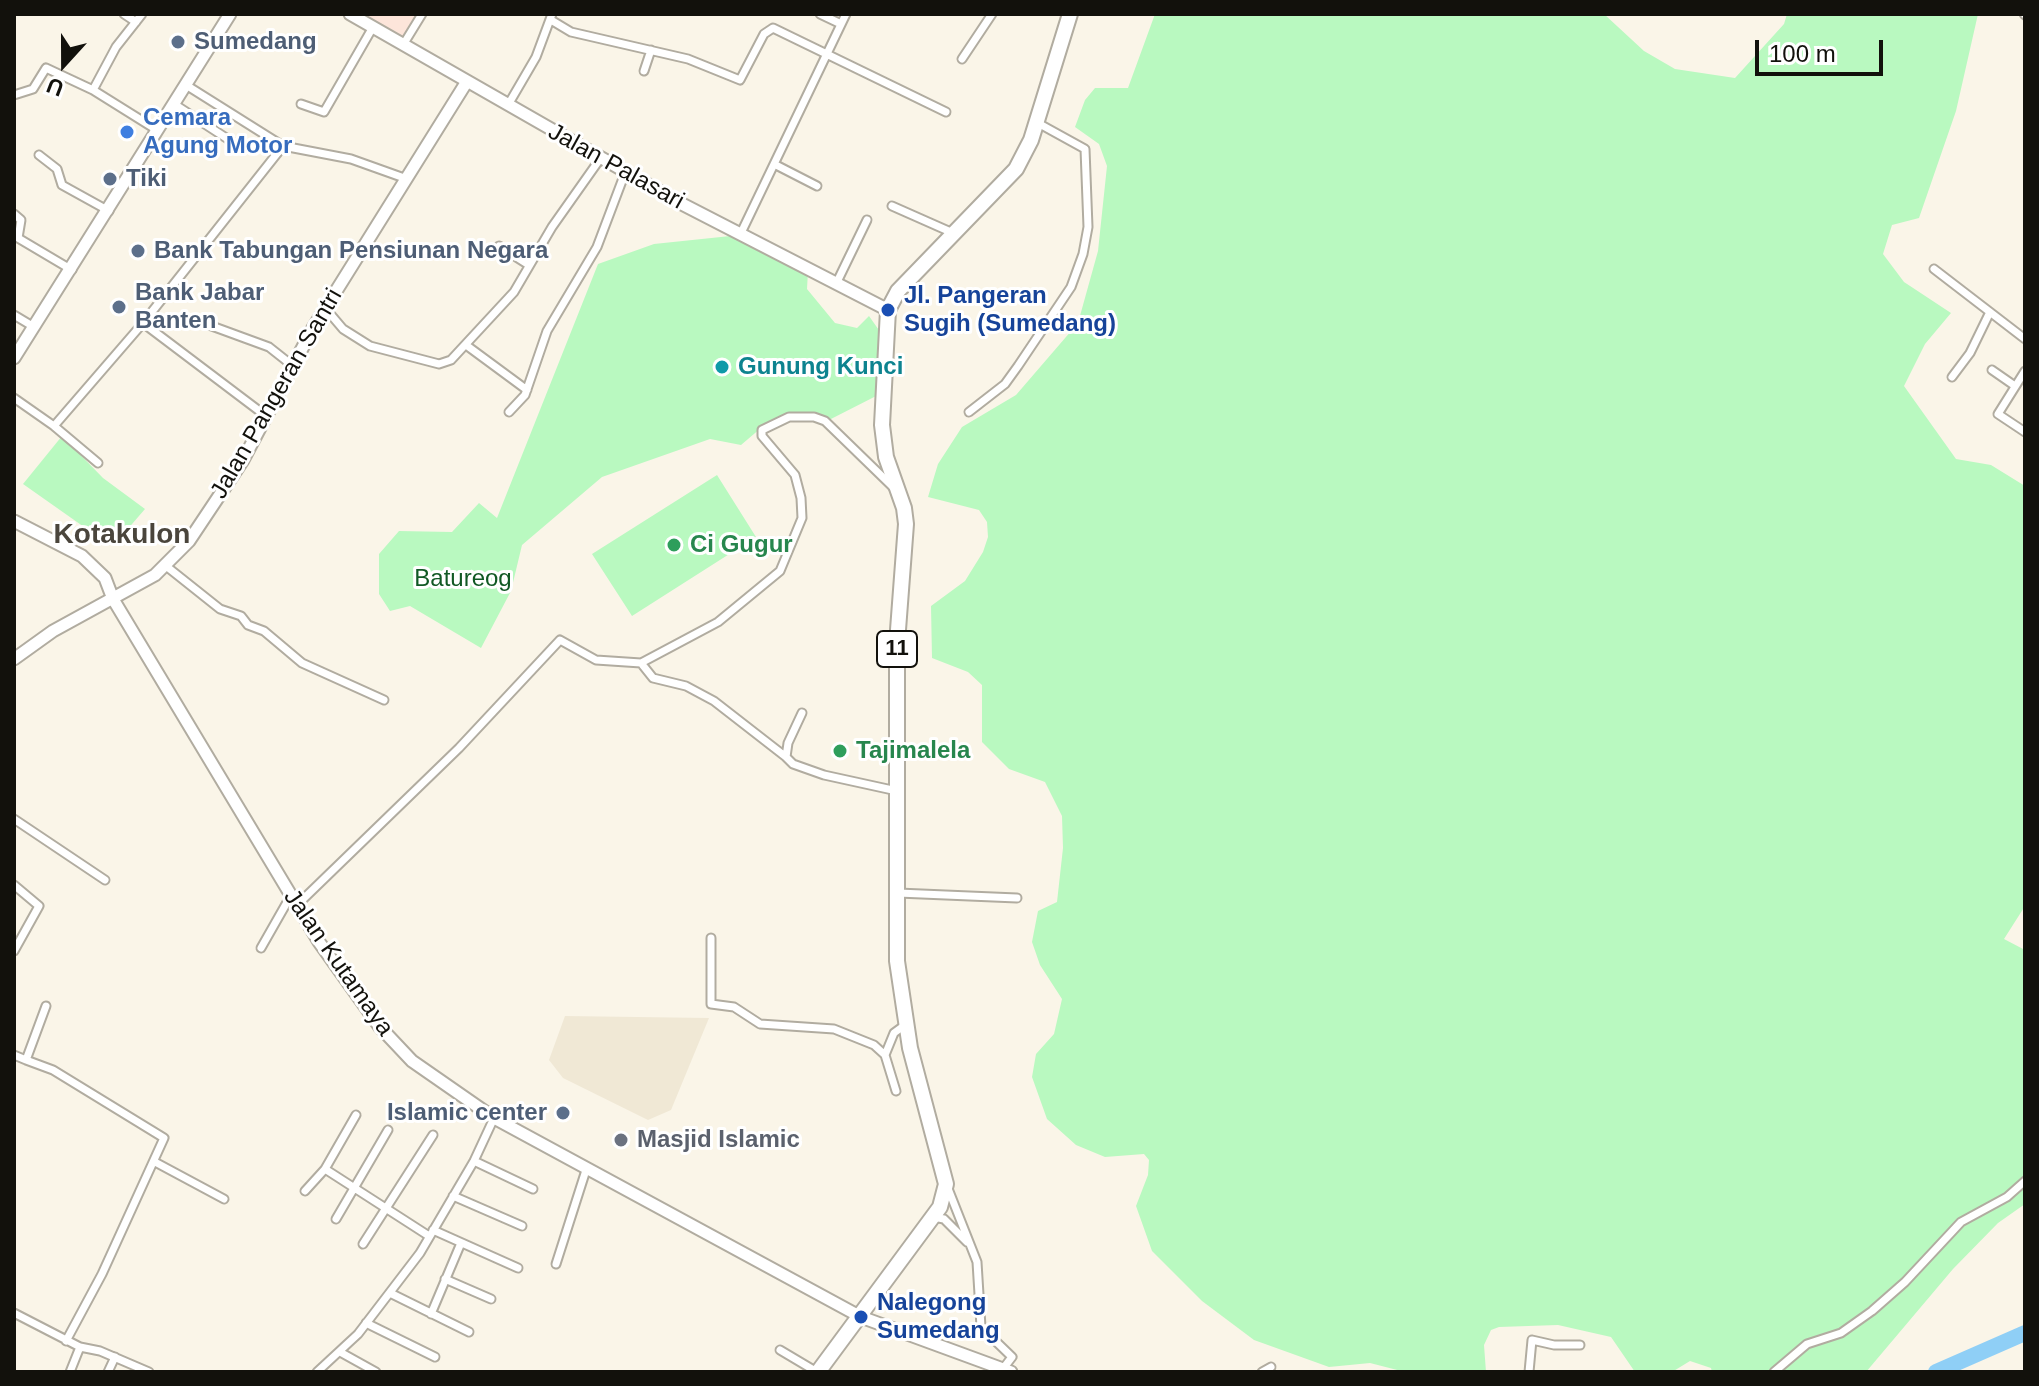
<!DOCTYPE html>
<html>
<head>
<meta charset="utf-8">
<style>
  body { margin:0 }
  #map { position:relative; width:2039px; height:1386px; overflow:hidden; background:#faf5e8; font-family:Helvetica,sans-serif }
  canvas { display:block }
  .frame { position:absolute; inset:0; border:16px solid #12110c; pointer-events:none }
  .north { position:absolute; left:24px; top:24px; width:80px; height:80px; -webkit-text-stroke:6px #fff; paint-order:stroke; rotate:201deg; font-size:22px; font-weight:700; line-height:32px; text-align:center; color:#12110c }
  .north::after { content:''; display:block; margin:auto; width:28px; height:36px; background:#12110c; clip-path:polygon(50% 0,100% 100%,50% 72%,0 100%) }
  .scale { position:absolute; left:1755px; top:40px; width:128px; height:36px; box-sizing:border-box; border:4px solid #12110c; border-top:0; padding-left:10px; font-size:24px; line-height:28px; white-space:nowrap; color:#12110c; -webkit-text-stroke:6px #fff; paint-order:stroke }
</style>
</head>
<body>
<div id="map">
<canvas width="2039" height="1386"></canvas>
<div class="frame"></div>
<div class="north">U</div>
<div class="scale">100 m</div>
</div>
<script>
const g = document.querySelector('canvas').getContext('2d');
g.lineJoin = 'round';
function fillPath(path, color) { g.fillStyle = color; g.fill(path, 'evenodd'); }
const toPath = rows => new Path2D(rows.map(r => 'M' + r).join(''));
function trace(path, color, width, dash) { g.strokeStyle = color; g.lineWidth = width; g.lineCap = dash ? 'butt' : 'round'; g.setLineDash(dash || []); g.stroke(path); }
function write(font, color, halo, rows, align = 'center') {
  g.font = font + ' Helvetica,sans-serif'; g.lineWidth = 6; g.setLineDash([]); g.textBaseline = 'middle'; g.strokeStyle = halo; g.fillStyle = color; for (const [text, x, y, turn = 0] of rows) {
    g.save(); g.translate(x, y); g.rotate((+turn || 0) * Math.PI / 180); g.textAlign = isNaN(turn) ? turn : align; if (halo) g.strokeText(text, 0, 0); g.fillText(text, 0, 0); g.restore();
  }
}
fillPath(toPath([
  [565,1016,709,1018,671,1110,648,1120,563,1078,549,1060]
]), '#f0e8d5');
fillPath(toPath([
  [364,14,420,14,405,38]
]), '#fde5da');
fillPath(toPath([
  [1155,14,1604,14,1644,51,1675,69,1735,78,1784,24,1787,14,1978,14,1956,111,1919,218,1892,225,1883,254,1904,282,1951,313,1925,344,1904,386,1956,459,1991,465,2025,486,2025,906,2004,939,2025,950,2025,1204,1998,1223,1953,1269,1866,1372,1712,1372,1711,1368,1690,1361,1672,1372,1635,1372,1611,1337,1558,1325,1499,1327,1491,1330,1484,1345,1486,1372,1405,1372,1370,1363,1329,1367,1254,1340,1202,1301,1152,1251,1136,1206,1148,1175,1149,1160,1144,1154,1105,1157,1076,1145,1047,1119,1032,1077,1036,1054,1054,1034,1062,999,1040,965,1032,942,1038,911,1057,902,1063,848,1062,816,1045,782,1009,769,982,742,982,685,968,672,932,658,931,606,965,581,983,552,988,537,987,522,979,510,928,497,938,464,962,427,1016,395,1078,323,1098,251,1107,166,1099,144,1075,127,1085,100,1095,88,1128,88],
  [740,235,808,271,807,289,835,323,857,328,869,316,888,343,884,392,825,422,785,420,761,428,741,445,710,439,602,477,522,545,511,591,481,648,410,606,390,611,379,594,379,554,399,531,452,532,479,503,497,518,598,264,654,244],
  [62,436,103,478,145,509,126,531,94,534,23,484],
  [717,475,756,537,632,616,592,554]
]), '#b9f9c0');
trace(toPath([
  [1936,1372,2025,1333]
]), '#8fcff6', 16);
const street = toPath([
  [124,14,136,22],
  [142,14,116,47,93,90,157,130],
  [820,14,841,24],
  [2024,14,2025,15],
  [551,20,571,32,688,59,740,80,764,34,773,28,946,112],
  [403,45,422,14],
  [962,59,992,14],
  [644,71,651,50],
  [14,95,33,89,46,68,93,90],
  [174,104,237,145],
  [301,104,324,112,373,27],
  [508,105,536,57,552,14],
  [283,146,351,159,407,179],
  [39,155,57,169,62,185,109,211],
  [776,165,817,186],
  [892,206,953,233],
  [14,214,21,220,18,238,72,270],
  [740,235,846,14],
  [499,246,529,265],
  [1934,269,2025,339],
  [836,284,867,220],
  [326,309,343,329,370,346,439,364,451,360,514,292,552,227,600,159],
  [14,315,34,327],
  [143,323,283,146,186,85],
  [209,325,269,347,293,366],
  [466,345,527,390],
  [1992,370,2015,386],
  [2025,371,1998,414,2025,432],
  [1952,377,1970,353,1989,314],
  [14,398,54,426,143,323,266,416],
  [509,412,525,395,547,331,597,247,625,173],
  [969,412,1005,384,1018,366,1071,287,1083,254,1088,227,1085,149,1036,122],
  [54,426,98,463],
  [166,566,220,609,241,616,248,625,264,631,302,663,384,700],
  [641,663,653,678,686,686,714,701,786,757],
  [802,713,788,743,786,757,793,764,824,775,897,791],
  [14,819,105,880],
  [14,885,39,906,14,951],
  [898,893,1017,898],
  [296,906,459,748,560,640,596,660,641,663,718,622,780,571,802,518,801,498,795,475,762,436,762,430,789,417,814,417,825,421,894,488],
  [711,938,711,1004,734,1007,760,1024,834,1029,874,1045,885,1055,894,1033,905,1025],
  [261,948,290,897],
  [14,1055,26,1060,46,1006],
  [885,1055,896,1091],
  [26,1060,53,1070,164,1138,102,1274,66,1341],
  [474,1161,533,1189],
  [155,1162,224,1199],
  [325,1169,356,1115],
  [947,1186,977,1262,981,1327,1012,1357,1002,1370],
  [305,1191,325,1169,429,1236],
  [453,1196,522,1226],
  [933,1217,944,1219,967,1242],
  [336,1219,388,1130],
  [433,1230,518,1268],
  [363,1244,433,1135],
  [556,1264,587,1167],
  [445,1279,491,1299],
  [390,1293,469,1332],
  [14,1313,80,1347,100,1351,149,1372],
  [431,1314,461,1243],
  [366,1323,435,1357],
  [780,1350,817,1372],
  [340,1352,376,1372],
  [70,1372,80,1347],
  [108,1372,115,1357],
  [317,1372,358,1334,420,1253,474,1161,494,1118],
  [1262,1372,1271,1367],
  [1529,1372,1532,1340,1554,1345,1580,1345],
  [1774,1372,1807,1344,1841,1333,1872,1311,1905,1282,1961,1222,2007,1197,2025,1181]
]);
const secondary = toPath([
  [350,14,682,204,888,310],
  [14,358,230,14],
  [14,521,82,556,105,578,113,599,319,942,379,1026,412,1061,494,1118,861,1317,1011,1372],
  [14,659,53,631,155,575,189,541,243,460,313,328,466,83]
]);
const highway = toPath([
  [818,1372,940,1207,946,1184,910,1048,897,961,897,643,906,524,904,508,886,457,882,425,888,310,898,291,1016,169,1031,140,1070,14]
]);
trace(street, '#b1aca0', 11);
trace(secondary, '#b1aca0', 15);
trace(highway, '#b1aca0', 18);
trace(street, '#fff', 7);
trace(secondary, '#fff', 11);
trace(highway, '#fff', 14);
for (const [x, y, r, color] of [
  [178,42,8,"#5c6f8a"],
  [127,132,8,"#3f7fe0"],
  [110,179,8,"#5c6f8a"],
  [138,251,8,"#5c6f8a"],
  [119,307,8,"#5c6f8a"],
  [888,310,8,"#1a4fb4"],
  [722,367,8,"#0f9aa8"],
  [674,545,8,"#2e9e5b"],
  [840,751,8,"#2e9e5b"],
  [563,1113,8,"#5c6f8a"],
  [621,1140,8,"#6b7280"],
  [861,1317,8,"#1a4fb4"]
]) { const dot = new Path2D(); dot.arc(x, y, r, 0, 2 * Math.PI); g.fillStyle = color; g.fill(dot); trace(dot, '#fff', 3); }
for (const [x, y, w] of [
  [897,649,40]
]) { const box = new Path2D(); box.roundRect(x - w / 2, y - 18, w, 36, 6); g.fillStyle = '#fff'; g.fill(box); trace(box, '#12110c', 2); }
write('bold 22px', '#12110c', null, [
  ["11",897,649]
]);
write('bold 24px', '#4e5e75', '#fff', [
  ["Sumedang",194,42],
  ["Tiki",126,179],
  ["Bank Tabungan Pensiunan Negara",154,251],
  ["Bank Jabar",135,293],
  ["Banten",135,321],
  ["Islamic center",547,1113,"right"]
], 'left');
write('bold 24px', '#366cbe', '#fff', [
  ["Cemara",143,118],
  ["Agung Motor",143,146]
], 'left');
write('24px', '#12110c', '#fff', [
  ["Jalan Palasari",616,167,29],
  ["Jalan Pangeran Santri",277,394,-60],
  ["Jalan Kutamaya",338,963,55]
]);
write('bold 24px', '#164399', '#fff', [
  ["Jl. Pangeran",904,296],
  ["Sugih (Sumedang)",904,324],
  ["Nalegong",877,1303],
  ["Sumedang",877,1331]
], 'left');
write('bold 24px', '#0d838f', '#fff', [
  ["Gunung Kunci",738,367]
], 'left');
write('bold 24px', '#27864d', '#fff', [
  ["Ci Gugur",690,545],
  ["Tajimalela",856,751]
], 'left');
write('24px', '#115924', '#fff', [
  ["Batureog",463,579]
]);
write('bold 24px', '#5b616d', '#fff', [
  ["Masjid Islamic",637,1140]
], 'left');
write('bold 28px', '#4a453c', '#fff', [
  ["Kotakulon",122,535]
]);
</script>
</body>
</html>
